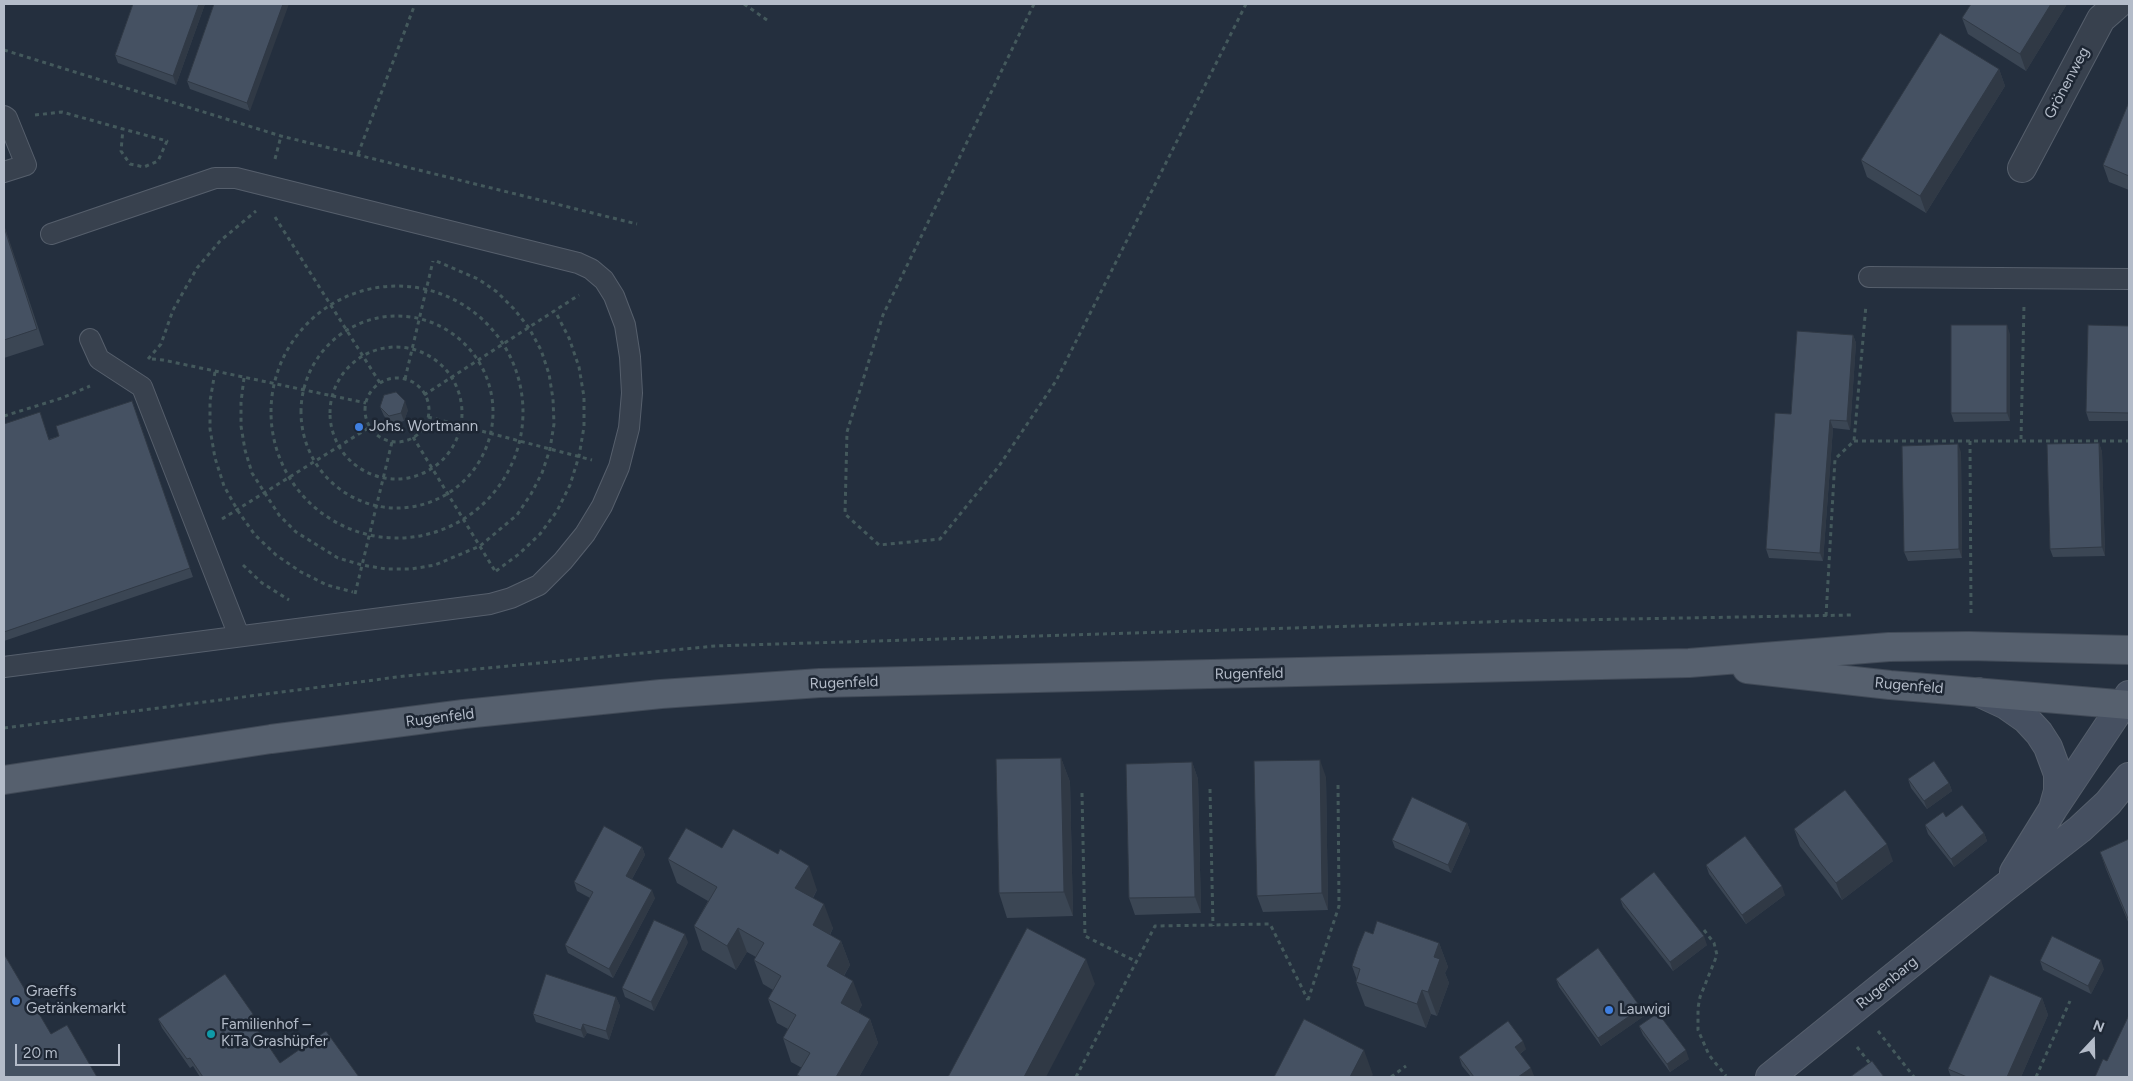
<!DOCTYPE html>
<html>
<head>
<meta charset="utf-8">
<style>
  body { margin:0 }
  #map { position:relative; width:2133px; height:1081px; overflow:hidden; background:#242f3e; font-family:Figtree,sans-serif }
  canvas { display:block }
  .frame { position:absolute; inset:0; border:5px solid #b4bcc9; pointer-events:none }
  .north { position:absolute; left:2068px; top:1016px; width:50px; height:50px; -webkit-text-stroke:4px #1d2633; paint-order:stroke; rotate:21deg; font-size:14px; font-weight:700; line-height:20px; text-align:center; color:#b4bcc9 }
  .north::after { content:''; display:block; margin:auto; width:18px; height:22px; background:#b4bcc9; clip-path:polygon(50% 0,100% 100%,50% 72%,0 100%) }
  .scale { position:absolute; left:15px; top:1044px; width:105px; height:22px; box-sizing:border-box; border:2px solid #b4bcc9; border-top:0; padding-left:6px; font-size:15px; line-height:18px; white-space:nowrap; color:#b4bcc9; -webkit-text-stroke:4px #1d2633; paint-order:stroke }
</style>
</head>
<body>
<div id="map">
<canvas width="2133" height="1081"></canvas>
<div class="frame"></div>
<div class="north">N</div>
<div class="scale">20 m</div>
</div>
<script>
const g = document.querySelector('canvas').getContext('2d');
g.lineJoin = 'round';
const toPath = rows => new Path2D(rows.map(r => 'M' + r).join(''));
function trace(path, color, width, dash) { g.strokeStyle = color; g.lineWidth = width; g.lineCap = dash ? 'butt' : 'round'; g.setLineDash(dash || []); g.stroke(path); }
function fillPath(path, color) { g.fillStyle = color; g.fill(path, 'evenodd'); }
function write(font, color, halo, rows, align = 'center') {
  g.font = font + ' Figtree,sans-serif'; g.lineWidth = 5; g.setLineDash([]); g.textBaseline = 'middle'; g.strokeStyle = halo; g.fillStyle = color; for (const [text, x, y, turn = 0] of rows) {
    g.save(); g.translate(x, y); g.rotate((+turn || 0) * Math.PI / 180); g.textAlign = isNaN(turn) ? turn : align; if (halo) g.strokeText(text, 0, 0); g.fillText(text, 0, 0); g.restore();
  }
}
const lane = toPath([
  [4,116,7,118,26,165,4,172],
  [1869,277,2129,279],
  [90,339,99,359,142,387,239,636],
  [4,667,490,604,511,598,539,585,563,561,585,534,602,506,619,467,629,428,632,393,630,357,625,325,614,296,604,280,591,269,578,263,236,178,215,178,51,234]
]);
const street = toPath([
  [2022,168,2101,19,2118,4]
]);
const secondary = toPath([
  [1978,692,2006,705,2026,719,2039,733,2048,747,2058,774,2058,791,2054,805],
  [2014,872,2053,809,2129,695],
  [1770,1077,2004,888,2080,829,2108,803,2129,777]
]);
const primary = toPath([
  [1747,669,1890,685,2129,705],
  [4,780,271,739,464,714,661,694,820,683,1689,663,1889,647,1969,646,2129,650]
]);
trace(lane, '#565f6c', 22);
trace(street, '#565f6c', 30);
trace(secondary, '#565f6c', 30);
trace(primary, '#414a57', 30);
trace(toPath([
  [744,4,767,20],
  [1034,4,883,315,847,432,845,514,879,545,940,539,999,466,1056,381,1246,4],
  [4,50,281,136,637,224],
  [35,115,62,112,123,129,167,141,158,161,144,167,130,164,121,151,123,129],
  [358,154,415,4],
  [275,159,281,136],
  [275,217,380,383],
  '271 412a126 126 0 1 1 252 0a126 126 0 1 1-252 0Z',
  '301 412a96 96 0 1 1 192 0a96 96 0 1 1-192 0Z',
  '330 413a66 66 0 1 1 132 0a66 66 0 1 1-132 0Z',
  [148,359,161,344,173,310,197,268,220,241,256,211],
  [152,359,163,360,366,403],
  [215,372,210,401,210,429,215,458,224,486,238,511,255,535,276,555,301,572,327,585,353,592],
  [244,378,241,402,241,426,245,450,252,473,279,515,296,532,338,558,362,565,386,569,411,569,435,565,480,546,517,515,531,494,542,473,550,449,554,424,553,399,549,374,541,350,529,328,514,309,497,292,478,279,434,260],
  '365 410a32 32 0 1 1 64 0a32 32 0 1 1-64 0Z',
  [405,379,433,261],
  [424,395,579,295],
  [4,416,62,398,90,386],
  [428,417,592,460],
  [413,437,495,571],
  [2021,439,2024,305],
  [1854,441,2129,441],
  [1970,441,1971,613],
  [222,519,370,427],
  [243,565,262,583,289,600],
  [496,571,519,554,540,534,557,511,570,485,579,456,584,427,584,397,579,367,569,338,555,311],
  [355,594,392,442],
  [1826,616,1835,459,1854,441,1866,305],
  [4,728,405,676,715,646,1516,621,1853,615],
  [1210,789,1213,926],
  [1082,793,1085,936,1137,962],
  [1704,930,1714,943,1717,955,1700,997,1698,1008,1698,1030,1709,1055,1726,1076],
  [1308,1000,1339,906,1338,784],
  [1878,1031,1914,1077],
  [1857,1047,1872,1066],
  [1076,1077,1155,926,1270,924,1308,1000],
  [1391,1077,1406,1066],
  [2036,1077,2070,1001]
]), '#44595c', 3, [4, 4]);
trace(lane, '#38414e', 20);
trace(street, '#38414e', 28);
trace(secondary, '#465061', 28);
trace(primary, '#56606e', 28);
fillPath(toPath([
  [133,4,205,4,176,85,118,63,115,55],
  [214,4,250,111,190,89,187,81],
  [2067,4,2026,71,1968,34,1962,18],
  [1999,69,2005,86,1926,213,1867,177,1861,160],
  [2129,102,2129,190,2109,182,2103,165],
  [4,225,44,345,4,358],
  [2129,326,2129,421,2089,421,2086,412],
  [2010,334,2010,421,1954,422,1951,413],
  [1853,335,1856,343,1850,430,1833,428,1823,561,1769,558,1766,549,1791,414],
  [132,401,193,577,4,641,4,424,49,439,59,436],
  [380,407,408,410,404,421,392,424,384,416],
  [2099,443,2102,452,2105,556,2053,557,2050,549],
  [1961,452,1962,558,1908,561,1904,552],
  [1061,758,1070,782,1073,916,1007,918,999,893],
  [1192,762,1198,779,1201,913,1135,915,1129,898],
  [1326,777,1328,910,1263,912,1257,896],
  [1908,779,1949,783,1952,791,1927,809,1911,788],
  [1946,817,1984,833,1987,841,1954,867,1928,834,1925,825],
  [1467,823,1470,831,1451,873,1395,848,1392,840],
  [1794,829,1893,861,1842,900,1800,846],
  [2129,839,2129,924,2106,869,2100,852],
  [642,847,645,855,632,879,655,898,613,978,568,953,565,945,590,898,577,891,574,882],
  [722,848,817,890,813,898,833,928,830,935,841,941,850,965,844,976,862,1005,858,1012,870,1019,878,1043,859,1077,798,1077,797,1075,802,1068,791,1062,783,1038,788,1029,777,1023,768,999,773,990,763,984,754,960,756,957,747,952,736,970,702,950,694,926,708,901,677,883,668,859],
  [1706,865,1785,895,1746,924,1709,874],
  [1620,899,1707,945,1673,971,1623,907],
  [1373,934,1439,943,1448,967,1445,973,1449,983,1437,1016,1431,1014,1426,1028,1365,1006,1356,982,1357,980,1352,966],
  [688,942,654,1011,625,997,622,988],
  [2040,961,2104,969,2091,994,2043,970],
  [1556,979,1641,1008,1644,1016,1601,1046,1559,987],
  [616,997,620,1006,609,1040,587,1033,584,1038,536,1022,533,1014],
  [2042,998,2048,1015,2021,1077,1951,1077,1948,1069],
  [158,1019,256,1023,254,1024,280,1063,359,1077,200,1077,193,1066,190,1068,162,1028],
  [1639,1026,1689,1059,1670,1072,1643,1035],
  [1526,1049,1520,1054,1534,1076,1532,1077,1471,1077,1462,1066,1459,1057]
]), '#3b4654');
fillPath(toPath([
  [199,4,205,4,176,85,173,76],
  [283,4,289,4,250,111,247,103],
  [2051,4,2067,4,2026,71,2020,54],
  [1999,69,2005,86,1926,213,1920,196],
  [4,225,44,345,4,227],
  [2007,325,2010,334,2010,421,2007,413],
  [1853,335,1856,343,1850,430,1847,421],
  [405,401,408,410,404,421,401,413],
  [1830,420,1833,428,1823,561,1820,553],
  [2099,443,2102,452,2105,556,2102,547],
  [1958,444,1961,452,1962,558,1959,549],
  [1061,758,1070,782,1073,916,1064,892],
  [1320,760,1326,777,1328,910,1322,893],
  [1192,762,1198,779,1201,913,1195,897],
  [1949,783,1952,791,1927,809,1924,801],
  [1467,823,1470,831,1451,873,1448,865],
  [1984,833,1987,841,1954,867,1951,859],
  [1887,844,1893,861,1842,900,1836,883],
  [642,847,645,855,629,884,626,876],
  [809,866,817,890,804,912,795,888],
  [1782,886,1785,895,1746,924,1742,915],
  [652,890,655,898,613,978,609,969],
  [824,904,833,928,822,949,813,925],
  [738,928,747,952,736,970,727,946],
  [685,934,688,942,654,1011,651,1002],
  [1704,936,1707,945,1673,971,1670,962],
  [841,941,850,965,835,990,827,966],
  [1439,943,1448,967,1445,973,1449,983,1437,1016,1428,992,1434,957],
  [1086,959,1095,984,1046,1077,1024,1077],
  [2101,960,2104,969,2091,994,2088,986],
  [853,981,862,1005,850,1027,841,1003],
  [1422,990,1431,1014,1426,1028,1417,1004],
  [616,997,620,1006,609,1040,606,1031],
  [2042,998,2048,1015,2021,1077,2007,1077],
  [1641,1008,1644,1016,1601,1046,1598,1038],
  [253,1014,256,1023,252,1026,249,1017],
  [870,1019,878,1043,859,1077,836,1077],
  [583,1024,587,1033,584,1038,581,1030],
  [1523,1041,1526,1049,1518,1055,1515,1047],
  [1364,1050,1373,1075,1371,1077,1350,1077],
  [1686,1050,1689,1059,1670,1072,1667,1064],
  [1531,1068,1534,1076,1532,1077,1518,1077]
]), '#303945');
const building = toPath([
  [133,4,199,4,173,76,115,55,133,4],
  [214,4,283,4,247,103,187,81,214,4],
  [1971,4,2051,4,2020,54,1962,18,1971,4],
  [1940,33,1999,69,1920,196,1861,160,1940,33],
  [2129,102,2129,176,2103,165,2129,102],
  [4,227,37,329,4,340,4,227],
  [1951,325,2007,325,2007,413,1951,413,1951,325],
  [2088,325,2129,326,2129,413,2086,412,2088,325],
  [1797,331,1853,335,1847,421,1830,420,1820,553,1766,549,1775,413,1791,414,1797,331],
  [396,392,405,401,401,413,389,416,380,407,384,395,396,392],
  [132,401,190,568,4,632,4,424,40,412,49,440,59,436,56,426,132,401],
  [2099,443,2102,547,2050,549,2047,444,2099,443],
  [1958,444,1959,549,1904,552,1902,446,1958,444],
  [1061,758,1064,892,999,893,996,759,1061,758],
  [1320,760,1322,893,1257,896,1254,761,1320,760],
  [1934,761,1949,783,1924,801,1908,779,1934,761],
  [1192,762,1195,897,1129,898,1126,764,1192,762],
  [1845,790,1887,844,1836,883,1794,829,1845,790],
  [1412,797,1467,823,1448,865,1392,840,1412,797],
  [1962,805,1984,833,1951,859,1925,825,1943,812,1946,817,1962,805],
  [604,826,642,847,626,876,652,890,609,969,565,945,593,892,574,882,604,826],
  [686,828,722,848,733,829,778,854,780,849,809,866,795,888,824,904,813,925,841,941,827,966,853,981,841,1003,870,1019,836,1077,801,1077,797,1075,810,1053,783,1038,796,1015,768,999,781,976,754,960,764,943,738,928,727,946,694,926,717,887,668,859,686,828],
  [1745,836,1782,886,1742,915,1706,865,1745,836],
  [2129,839,2129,921,2100,852,2129,839],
  [1654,872,1704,936,1670,962,1620,899,1654,872],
  [654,920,685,934,651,1002,622,988,654,920],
  [1377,921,1439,943,1434,957,1440,959,1428,992,1422,990,1417,1004,1356,982,1360,969,1352,966,1358,948,1365,931,1373,934,1377,921],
  [1027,928,1086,959,1024,1077,948,1077,1027,928],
  [2052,936,2101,960,2088,986,2040,961,2052,936],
  [1598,948,1641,1008,1598,1038,1556,979,1598,948],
  [4,954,51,1034,67,1025,97,1077,4,1077,4,954],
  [225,974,253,1014,249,1017,280,1063,326,1031,359,1077,203,1077,190,1058,187,1059,158,1019,225,974],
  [546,974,616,997,606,1031,583,1024,581,1030,533,1014,546,974],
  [1990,975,2042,998,2007,1077,1967,1077,1948,1069,1990,975],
  [1658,1013,1686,1050,1667,1064,1639,1026,1658,1013],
  [2129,1015,2129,1077,2095,1077,2103,1059,2107,1061,2129,1015],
  [1304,1019,1364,1050,1350,1077,1274,1077,1304,1019],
  [1508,1021,1523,1041,1515,1047,1531,1068,1518,1077,1474,1077,1459,1057,1508,1021],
  [1872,1061,1884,1077,1850,1077,1872,1061]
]);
fillPath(building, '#455162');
trace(building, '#303945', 1);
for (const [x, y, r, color] of [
  [359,427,5,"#3f7fe0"],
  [16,1001,5,"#3f7fe0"],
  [1609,1010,5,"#3f7fe0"],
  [211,1034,5,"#0f9aa8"]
]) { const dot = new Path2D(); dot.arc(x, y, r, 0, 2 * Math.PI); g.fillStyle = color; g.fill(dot); trace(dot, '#1d2633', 2); }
write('15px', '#b4bcc9', '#1d2633', [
  ["Grönenweg",2067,83,-62],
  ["Rugenfeld",1249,674,-1],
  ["Rugenfeld",844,683,-2],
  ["Rugenfeld",1909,686,5],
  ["Rugenfeld",440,718,-7],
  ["Rugenbarg",1887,983,-39]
]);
write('15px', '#b4bcc9', '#1d2633', [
  ["Johs. Wortmann",369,427],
  ["Graeffs",26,992],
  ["Getränkemarkt",26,1009],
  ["Lauwigi",1619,1010],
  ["Familienhof –",221,1025],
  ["KiTa Grashüpfer",221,1042]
], 'left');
</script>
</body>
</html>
